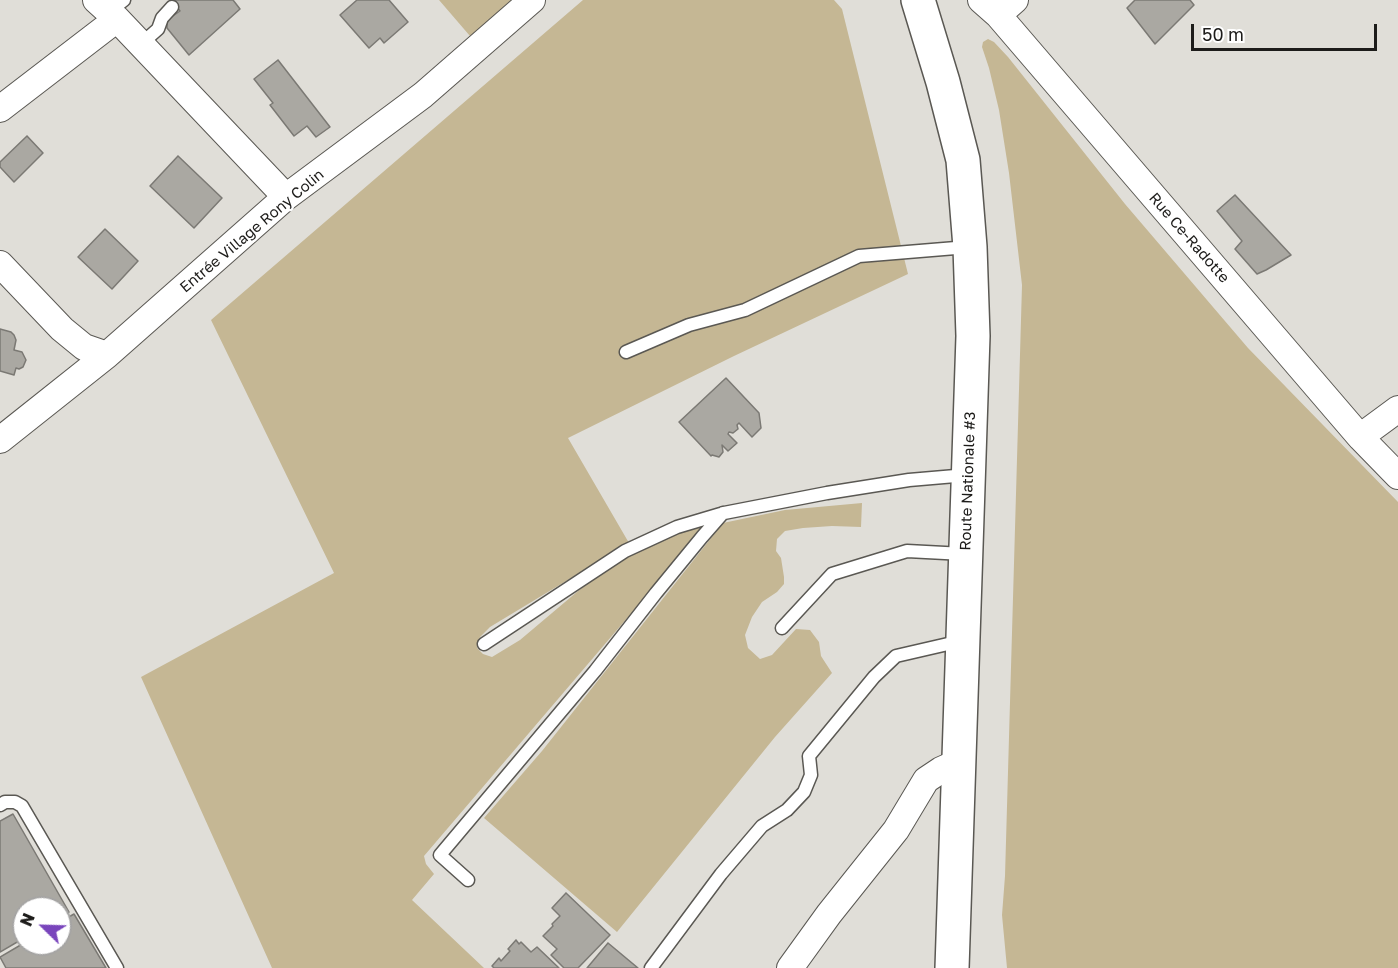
<!DOCTYPE html>
<html>
<head>
<meta charset="utf-8">
<style>
  body { margin:0 }
  #map { position:relative; width:1398px; height:968px; overflow:hidden; background:#e0ded8; font-family:"Golos Text",sans-serif }
  canvas { display:block }
  .north { position:absolute; left:12px; top:896px; width:60px; height:60px; box-sizing:border-box; background:#fff; border:2px solid #a5a4a3; border-radius:50%; rotate:293deg; font-size:16px; font-weight:700; line-height:24px; text-align:center; color:#1d1c1a }
  .north::after { content:''; display:block; margin:auto; width:21px; height:27px; background:#7945bc; clip-path:polygon(50% 0,100% 100%,50% 72%,0 100%) }
  .scale { position:absolute; left:1191px; top:24px; width:186px; height:27px; box-sizing:border-box; border:3px solid #1d1c1a; border-top:0; padding-left:8px; font-size:18px; line-height:21px; white-space:nowrap; color:#1d1c1a; -webkit-text-stroke:4px #fff; paint-order:stroke }
</style>
</head>
<body>
<div id="map">
<canvas width="1398" height="968"></canvas>
<div class="north">N</div>
<div class="scale">50 m</div>
</div>
<script>
const g = document.querySelector('canvas').getContext('2d');
g.lineJoin = 'round';
function fillPath(path, color) { g.fillStyle = color; g.fill(path, 'evenodd'); }
const toPath = rows => new Path2D(rows.map(r => 'M' + r).join(''));
function trace(path, color, width, dash) { g.strokeStyle = color; g.lineWidth = width; g.lineCap = dash ? 'butt' : 'round'; g.setLineDash(dash || []); g.stroke(path); }
function write(font, color, halo, rows, align = 'center') {
  g.font = font + ' "Golos Text",sans-serif'; g.lineWidth = 4.5; g.setLineDash([]); g.textBaseline = 'middle'; g.strokeStyle = halo; g.fillStyle = color; for (const [text, x, y, turn = 0] of rows) {
    g.save(); g.translate(x, y); g.rotate((+turn || 0) * Math.PI / 180); g.textAlign = isNaN(turn) ? turn : align; if (halo) g.strokeText(text, 0, 0); g.fillText(text, 0, 0); g.restore();
  }
}
fillPath(toPath([
  [439,0,515,0,516,2,470,36],
  [583,0,834,0,842,9,908,274,734,356,568,438,629,543,490,627,480,637,477,648,483,654,492,657,520,640,584,586,629,555,679,531,712,520,698,535,424,856,426,864,434,874,412,900,484,968,272,968,141,677,334,573,211,320],
  [988,39,994,42,1008,57,1125,204,1248,348,1398,502,1398,968,1007,968,1002,915,1005,876,1022,285,1009,173,999,110,989,68,982,47,983,42],
  [862,503,861,527,832,526,803,528,785,531,777,539,776,551,781,558,784,577,784,584,777,592,762,602,752,617,745,635,748,648,760,659,772,655,796,629,810,630,819,642,821,656,832,673,775,737,617,932,484,818,542,751,723,523,785,510]
]), '#c5b794');
const building = toPath([
  [172,0,233,0,240,9,189,55,167,28,167,20,180,11,172,0],
  [357,0,389,0,408,22,384,43,380,38,369,48,340,15,357,0],
  [1135,0,1190,0,1194,5,1155,44,1127,8,1135,0],
  [278,60,330,127,316,137,307,126,294,136,270,105,273,103,254,79,278,60],
  [27,136,43,153,14,182,0,167,0,162,27,136],
  [178,156,222,198,194,228,150,186,178,156],
  [1235,195,1291,255,1266,270,1257,274,1235,249,1242,241,1217,211,1235,195],
  [105,229,138,261,112,289,78,257,105,229],
  [0,329,11,332,14,335,16,340,14,350,22,352,26,360,23,367,19,369,16,368,14,375,0,371,0,329],
  [726,378,759,413,761,428,752,437,739,423,737,425,738,429,733,433,729,432,728,434,737,443,728,451,722,445,723,452,719,457,712,455,711,456,679,422,726,378],
  [13,814,69,912,60,917,60,908,24,908,24,938,0,952,0,821,13,814],
  [566,893,610,935,578,968,564,968,551,955,557,949,543,936,553,926,552,924,560,916,552,908,566,893],
  [74,914,106,968,6,968,0,957,24,943,60,944,60,922,74,914],
  [516,940,519,944,521,942,531,952,537,947,559,968,494,968,492,966,499,958,501,961,510,951,508,949,516,940],
  [608,943,638,968,587,968,608,943]
]);
fillPath(building, '#aaa8a2');
trace(building, '#7b7974', 1.5);
const service = toPath([
  [109,12,124,0],
  [141,44,158,29,162,18,172,7],
  [626,352,689,325,745,310,859,256,968,247],
  [782,628,832,574,907,551,964,554],
  [484,644,625,551,677,527,724,513,827,493,909,480,967,475],
  [0,805,5,802,15,802,22,806,117,968],
  [468,880,440,855,595,671,656,593,702,537,723,513],
  [651,968,721,874,762,826,787,810,804,792,811,775,809,756,874,677,896,656,961,641]
]);
const minor = toPath([
  [96,0,117,19,286,197],
  [981,0,998,15,1360,437,1398,476],
  [998,15,1015,0],
  [0,109,117,19],
  [0,264,62,329,84,347,107,355],
  [1360,437,1398,409],
  [0,440,107,355,286,197,423,95,532,0],
  [790,968,829,914,896,830,926,780,941,770,959,762]
]);
const primary = toPath([
  [918,0,943,82,963,160,970,247,973,336,952,968]
]);
trace(service, '#5a5853', 15);
trace(minor, '#5a5853', 28);
trace(primary, '#5a5853', 36);
trace(service, '#fff', 12);
trace(minor, '#fff', 26);
trace(primary, '#fff', 33);
write('15px', '#1d1c1a', '#fff', [
  ["Entrée Village Rony Colin",252,231,-40],
  ["Rue Ce-Radotte",1189,238,49],
  ["Route Nationale #3",968,481,-88]
]);
</script>
</body>
</html>
